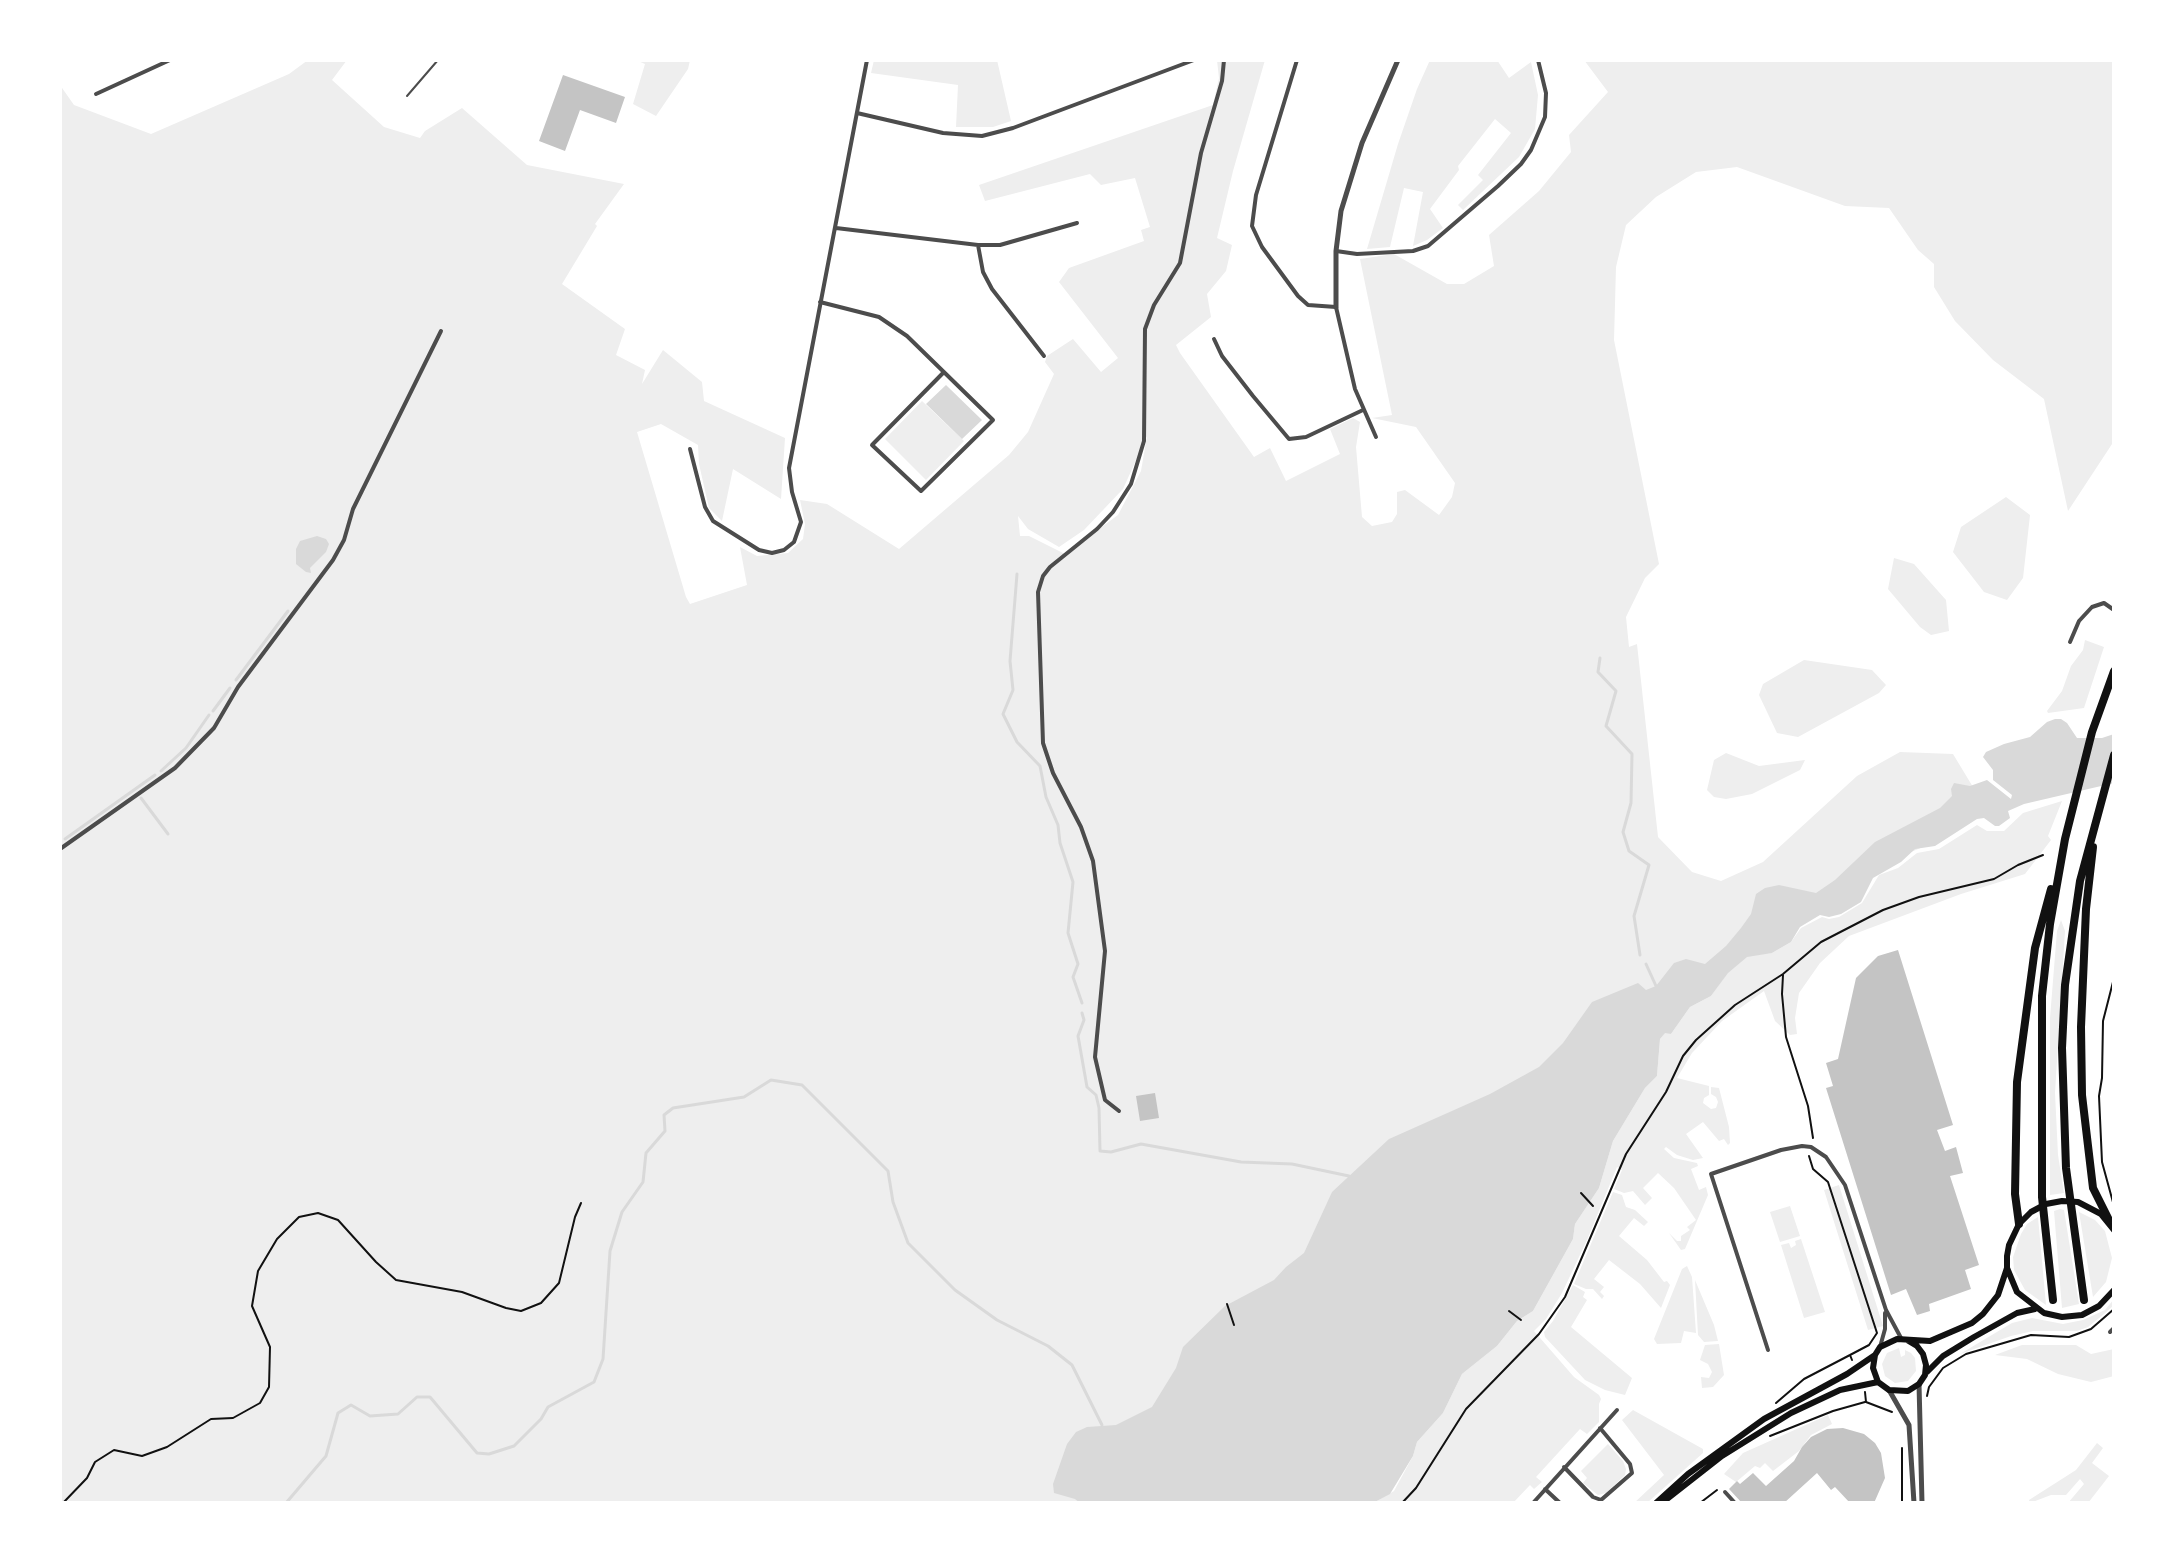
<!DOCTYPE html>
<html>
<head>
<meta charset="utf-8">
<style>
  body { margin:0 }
  #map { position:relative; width:2174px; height:1563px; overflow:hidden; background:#fff; font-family:"PT Sans",sans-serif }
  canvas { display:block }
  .frame { position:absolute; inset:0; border:62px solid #fff; pointer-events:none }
</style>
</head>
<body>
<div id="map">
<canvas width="2174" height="1563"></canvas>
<div class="frame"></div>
</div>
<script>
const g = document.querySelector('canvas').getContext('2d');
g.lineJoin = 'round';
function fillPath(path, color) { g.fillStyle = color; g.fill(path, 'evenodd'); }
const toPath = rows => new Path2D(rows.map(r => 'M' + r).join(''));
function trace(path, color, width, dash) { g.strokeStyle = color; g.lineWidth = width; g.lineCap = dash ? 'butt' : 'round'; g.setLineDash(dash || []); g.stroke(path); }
fillPath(toPath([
  [308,60,347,60,332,80,384,127,420,138,425,131,462,108,527,165,624,184,595,224,597,226,562,284,625,329,616,355,645,370,642,384,663,350,702,382,704,401,785,438,781,499,733,469,722,521,709,508,699,464,698,445,661,424,637,432,686,597,690,604,747,585,740,547,757,556,788,553,803,539,805,524,800,500,827,504,899,549,1009,455,1028,432,1054,374,1045,362,1047,356,1073,339,1101,372,1118,358,1059,282,1069,268,1144,241,1141,230,1150,227,1135,178,1101,185,1090,174,985,201,979,185,1213,105,1219,78,1217,60,1265,60,1233,171,1217,238,1232,245,1226,271,1207,294,1211,317,1176,345,1180,353,1254,457,1270,448,1286,481,1340,454,1330,429,1353,418,1360,422,1356,447,1362,517,1372,526,1392,522,1397,514,1397,492,1405,490,1439,515,1452,497,1455,483,1416,427,1372,418,1392,415,1360,259,1394,254,1447,284,1464,284,1494,266,1489,235,1539,191,1571,152,1569,135,1608,92,1584,60,2114,60,2114,441,2068,511,2044,399,1993,360,1955,321,1934,287,1934,264,1918,250,1889,208,1845,206,1737,167,1696,172,1656,197,1626,225,1616,267,1614,340,1659,564,1645,578,1626,617,1629,647,1637,644,1658,837,1692,872,1721,881,1763,862,1857,776,1900,752,1953,754,1976,792,1951,835,1904,855,1754,954,1772,953,1791,942,1801,928,1822,917,1829,919,1839,917,1862,903,1879,875,1898,868,1917,853,1939,849,1977,825,1987,831,2004,831,2023,813,2062,801,2048,836,2051,840,2025,874,1961,894,1849,936,1820,963,1799,993,1795,1018,1797,1034,1790,1035,1775,1021,1764,991,1722,1021,1692,1053,1677,1078,1709,1086,1709,1095,1704,1098,1703,1103,1711,1109,1716,1108,1718,1102,1716,1097,1711,1094,1711,1087,1719,1088,1729,1127,1730,1143,1728,1145,1724,1139,1719,1141,1703,1122,1686,1134,1703,1158,1693,1160,1677,1155,1666,1147,1664,1149,1674,1158,1697,1163,1698,1166,1691,1169,1699,1190,1706,1187,1708,1195,1685,1249,1681,1250,1669,1233,1677,1241,1681,1241,1681,1236,1690,1230,1687,1227,1696,1220,1674,1188,1658,1173,1643,1188,1652,1198,1645,1205,1633,1191,1624,1193,1614,1189,1622,1170,1617,1167,1587,1240,1562,1293,1546,1319,1534,1331,1574,1377,1599,1395,1601,1399,1599,1404,1599,1422,1587,1434,1580,1429,1536,1477,1542,1482,1534,1489,1530,1485,1513,1503,1373,1503,1394,1491,1413,1456,1417,1442,1443,1413,1462,1374,1497,1346,1517,1321,1533,1311,1573,1239,1575,1224,1599,1188,1613,1141,1645,1088,1657,1076,1660,1039,1665,1032,1671,1034,1690,1007,1711,996,1726,975,1657,1011,1218,1503,60,1503,60,85,74,105,151,134,289,74],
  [1147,436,1141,471,1118,515,1065,554,1029,536,1020,536,1018,516,1028,529,1059,547,1084,530,1123,489],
  [636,60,690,60,688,69,656,116,633,104,645,64],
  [874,60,997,60,1011,121,993,127,956,127,958,85,871,73],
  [1430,60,1497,60,1509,78,1531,62,1538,95,1535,129,1519,157,1463,210,1458,205,1483,180,1478,175,1511,133,1495,119,1458,166,1459,170,1430,209,1443,228,1427,240,1413,246,1423,192,1404,188,1390,247,1367,249,1398,144,1417,89],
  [922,401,964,441,926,480,885,439],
  [2006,497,2030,515,2023,578,2007,600,1984,592,1953,552,1961,527],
  [1894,558,1914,564,1946,600,1949,631,1931,635,1920,627,1888,589],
  [2085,640,2104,647,2084,708,2048,713,2047,711,2062,691,2071,666,2083,650],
  [1804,660,1872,670,1886,685,1879,693,1798,737,1777,733,1759,695,1763,684],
  [1726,753,1759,766,1805,760,1800,770,1752,794,1726,799,1714,797,1707,790,1714,760],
  [2061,920,2065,931,2055,1093,2058,1155,2064,1193,2050,1195,2050,1018,2057,931],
  [1839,1185,1883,1326,1868,1330,1824,1190],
  [1613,1192,1622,1195,1626,1207,1635,1210,1648,1222,1644,1226,1634,1218,1619,1236,1647,1260,1664,1282,1667,1281,1670,1285,1661,1308,1640,1284,1609,1260,1594,1279,1604,1287,1600,1292,1604,1296,1602,1299,1593,1289,1586,1289,1574,1284],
  [1790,1206,1800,1236,1780,1242,1770,1212],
  [2060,1209,2064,1210,2079,1304,2062,1308,2054,1211],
  [2079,1212,2095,1220,2105,1231,2112,1258,2106,1282,2093,1297],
  [2038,1217,2046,1305,2025,1290,2014,1270,2013,1257,2021,1234,2027,1224],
  [1801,1239,1825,1312,1804,1318,1781,1245,1789,1243,1791,1248,1796,1245,1795,1241],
  [1687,1266,1692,1277,1696,1333,1684,1331,1681,1343,1657,1344,1654,1339,1682,1269],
  [1695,1280,1714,1325,1718,1341,1704,1342,1698,1335],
  [1573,1285,1585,1292,1583,1297,1587,1300,1571,1327,1632,1378,1625,1395,1605,1390,1585,1380,1545,1337,1544,1332,1553,1321],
  [2114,1299,2114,1305,2104,1314,2088,1327,2077,1331,2033,1331,2011,1336,1960,1354,2012,1323,2032,1318,2063,1324,2083,1320,2105,1310],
  [1719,1344,1724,1375,1713,1387,1702,1388,1701,1377,1709,1378,1712,1372,1708,1364,1700,1360,1705,1345],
  [2022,1345,2076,1345,2091,1354,2114,1349,2114,1376,2091,1382,2058,1374,2027,1359,1995,1355],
  [1899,1348,1901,1357,1905,1355,1905,1350,1911,1353,1915,1358,1916,1371,1908,1381,1895,1383,1885,1376,1882,1364,1887,1353],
  [1633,1410,1703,1449,1703,1453,1647,1503,1634,1503,1664,1475,1622,1420],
  [1828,1415,1832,1424,1811,1435,1799,1451,1773,1471,1765,1463,1760,1468,1755,1466,1736,1482,1724,1474,1743,1453],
  [2097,1443,2103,1448,2092,1463,2109,1476,2088,1503,2068,1503,2084,1484,2080,1479,2066,1495,2051,1495,2030,1503,2029,1500,2076,1470],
  [1608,1444,1623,1461,1626,1469,1625,1475,1606,1493,1598,1495,1583,1483,1587,1478,1581,1471]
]), '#eee');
fillPath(toPath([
  [946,385,982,420,962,439,926,404],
  [317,536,326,539,329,544,326,552,310,568,311,573,306,572,296,564,296,549,300,541],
  [2055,719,2061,719,2067,723,2077,738,2102,738,2114,734,2114,783,2024,804,2008,811,2010,818,1999,826,1995,826,1984,818,1977,819,1935,846,1915,849,1901,862,1873,878,1861,902,1841,914,1829,917,1820,915,1800,927,1791,942,1772,953,1747,957,1728,973,1711,996,1690,1007,1671,1034,1665,1033,1660,1039,1657,1076,1645,1088,1613,1141,1599,1188,1575,1224,1573,1239,1533,1311,1517,1321,1497,1346,1462,1374,1443,1413,1417,1442,1413,1456,1390,1494,1373,1503,1080,1503,1075,1499,1054,1493,1053,1484,1067,1444,1076,1432,1087,1427,1116,1425,1152,1407,1176,1368,1183,1347,1225,1306,1274,1280,1286,1267,1304,1253,1332,1192,1389,1139,1490,1094,1539,1067,1563,1043,1592,1002,1638,983,1646,990,1656,986,1674,963,1686,959,1705,964,1726,946,1741,928,1751,914,1756,894,1765,888,1779,885,1816,893,1835,880,1875,842,1940,808,1952,796,1951,789,1954,783,1970,786,1987,780,2011,799,2012,795,1993,780,1993,770,1983,757,1986,752,2004,744,2030,737,2047,722]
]), '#d9d9d9');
trace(toPath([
  [1017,574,1010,661,1013,690,1003,714,1017,742,1040,766,1046,797,1058,825,1060,843,1073,882,1068,933,1078,964,1073,977,1082,1003],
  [1600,658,1598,672,1616,691,1606,726,1632,754,1631,803,1623,832,1629,851,1649,865,1634,916,1640,955],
  [236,680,288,611],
  [213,711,230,688],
  [161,771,186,748,209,715],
  [141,798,168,834],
  [65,839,155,775],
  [1646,964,1656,986],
  [1082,1013,1084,1020,1078,1036,1087,1087,1096,1095,1099,1108,1100,1151,1111,1152,1141,1144,1241,1162,1292,1164,1349,1176],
  [286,1503,326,1456,338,1413,351,1405,370,1416,398,1414,417,1397,430,1397,477,1453,489,1454,514,1446,541,1419,548,1407,594,1382,603,1359,610,1251,622,1212,643,1182,646,1153,665,1131,664,1115,673,1108,744,1097,771,1080,802,1085,888,1171,893,1202,908,1243,955,1290,997,1320,1048,1346,1072,1365,1102,1425]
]), '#d9d9d9', 3);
fillPath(toPath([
  [563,75,625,97,616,123,580,110,565,151,539,141],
  [1898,950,1953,1125,1937,1130,1945,1151,1956,1147,1963,1173,1950,1176,1979,1265,1965,1270,1971,1289,1929,1304,1930,1311,1917,1315,1906,1289,1891,1295,1826,1088,1833,1086,1826,1063,1838,1059,1856,978,1878,956],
  [1155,1093,1159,1118,1140,1121,1136,1096],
  [1843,1428,1864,1434,1875,1443,1881,1453,1885,1478,1874,1503,1850,1503,1835,1487,1831,1490,1817,1473,1784,1503,1742,1503,1729,1489,1737,1481,1740,1484,1753,1473,1766,1486,1794,1461,1802,1447,1811,1437,1827,1429]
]), '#c4c4c4');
trace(toPath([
  [1783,975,1782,994,1786,1037,1808,1106,1813,1138],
  [2114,978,2103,1021,2102,1078,2099,1096,2102,1162,2114,1206],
  [1809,1156,1813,1169,1828,1182,1877,1333,1869,1345,1850,1355],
  [1581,1193,1593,1206],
  [1227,1304,1234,1325],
  [1509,1311,1521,1320],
  [1865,1392,1866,1402,1892,1412],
  [1927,1396,1929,1387,1943,1368,1966,1354,2031,1335,2069,1337,2091,1329,2114,1309],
  [1776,1403,1804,1379,1850,1355,1852,1360],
  [1770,1436,1833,1411,1865,1402],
  [1902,1448,1902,1503],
  [63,1503,87,1478,95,1462,114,1450,142,1456,167,1447,211,1419,233,1418,260,1403,269,1387,270,1347,252,1306,258,1271,277,1239,299,1217,318,1213,338,1220,376,1262,396,1280,462,1292,506,1308,521,1311,541,1303,559,1283,575,1217,581,1203],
  [1402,1503,1416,1488,1466,1409,1539,1334,1565,1297,1626,1154,1666,1092,1683,1056,1696,1040,1735,1005,1783,974,1821,942,1883,910,1919,897,1994,879,2018,865,2043,855],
  [1700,1503,1717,1490]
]), '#111', 2);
trace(toPath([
  [407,96,438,60]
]), '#4c4c4c', 2);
trace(toPath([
  [1297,60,1256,195,1252,226,1262,247,1298,296,1308,305,1336,307,1355,389,1376,437],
  [96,94,170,60],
  [857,113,943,133,982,136,1013,128,1194,60],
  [836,228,978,245,1000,245,1077,223],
  [978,245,983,272,992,289,1044,356],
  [1336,251,1357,254,1413,251,1428,246,1498,186,1521,164,1531,150,1545,117,1546,93,1538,60],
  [820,302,879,317,907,336,993,420,921,491,872,445,944,372],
  [1214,339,1222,356,1253,396,1289,439,1306,437,1363,410],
  [690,449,705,507,713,521,759,550,772,553,784,550,794,542,801,522,792,492,789,468,867,60],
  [2070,642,2079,621,2092,607,2104,603,2114,610],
  [60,849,175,768,214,728,238,687,333,560,344,540,353,509,441,331],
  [1119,1111,1105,1100,1095,1057,1105,951,1093,861,1081,827,1053,773,1043,743,1038,592,1043,576,1050,567,1097,529,1113,512,1131,484,1144,441,1145,329,1154,305,1180,263,1201,153,1222,81,1224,60],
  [2110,1332,2114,1328],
  [1880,1347,1885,1329,1885,1313],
  [1768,1350,1711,1174,1781,1150,1802,1146,1811,1147,1826,1157,1845,1185,1886,1310,1901,1338],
  [1564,1467,1593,1497,1601,1500,1632,1473,1630,1464,1600,1428],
  [1545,1489,1560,1503],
  [1725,1492,1735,1503],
  [1533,1503,1617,1410]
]), '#4c4c4c', 4);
trace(toPath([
  [1336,307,1336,251,1341,211,1362,143,1398,60],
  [1919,1384,1922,1503],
  [1889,1390,1909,1425,1914,1503]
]), '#4c4c4c', 5);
trace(toPath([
  [2114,1230,2101,1214,2078,1202,2062,1201,2046,1204,2031,1212,2019,1224,2009,1245,2007,1256,2007,1268,2017,1292,2044,1313,2062,1317,2082,1315,2099,1306,2114,1290],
  [1907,1340,1917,1346,1923,1354,1926,1365,1925,1375,1919,1384,1908,1391,1889,1390,1878,1382,1873,1368,1875,1355,1880,1347,1897,1339,1930,1341,1972,1323,1983,1314,1998,1295,2007,1268],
  [1927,1372,1943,1356,1974,1337,2017,1313,2035,1309],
  [1656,1503,1688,1474,1764,1419,1847,1374,1875,1355],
  [1662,1503,1722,1456,1791,1413,1840,1390,1878,1382]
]), '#111', 6);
trace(toPath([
  [2093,847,2086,909,2081,1027,2082,1095,2093,1188,2109,1220],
  [2019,1224,2015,1194,2017,1082,2035,948,2051,889],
  [2053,1300,2042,1197,2042,996,2050,924,2065,839,2092,732,2114,671],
  [2084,1300,2066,1168,2062,1048,2065,985,2080,881,2114,755]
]), '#111', 8);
</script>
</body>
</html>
